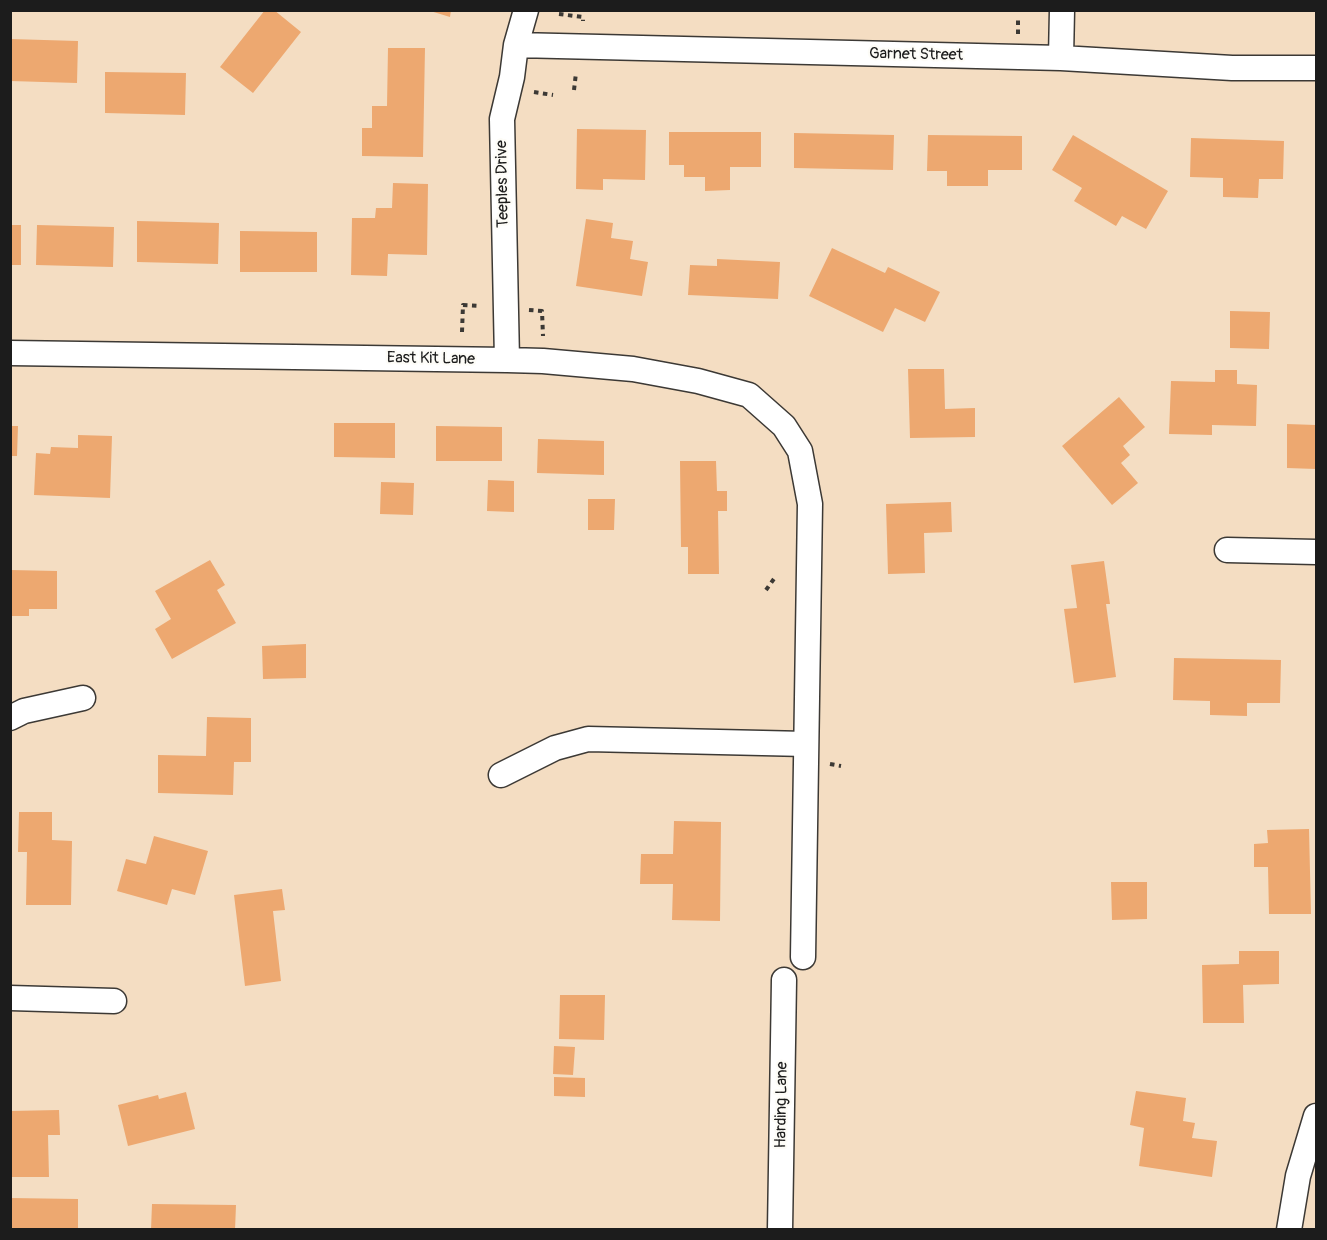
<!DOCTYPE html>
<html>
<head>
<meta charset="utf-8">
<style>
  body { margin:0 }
  #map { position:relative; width:1327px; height:1240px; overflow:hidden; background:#f4ddc2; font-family:Pangolin,sans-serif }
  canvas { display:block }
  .frame { position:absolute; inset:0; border:12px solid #1c1c1c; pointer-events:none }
</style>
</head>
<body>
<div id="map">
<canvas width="1327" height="1240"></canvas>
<div class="frame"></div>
</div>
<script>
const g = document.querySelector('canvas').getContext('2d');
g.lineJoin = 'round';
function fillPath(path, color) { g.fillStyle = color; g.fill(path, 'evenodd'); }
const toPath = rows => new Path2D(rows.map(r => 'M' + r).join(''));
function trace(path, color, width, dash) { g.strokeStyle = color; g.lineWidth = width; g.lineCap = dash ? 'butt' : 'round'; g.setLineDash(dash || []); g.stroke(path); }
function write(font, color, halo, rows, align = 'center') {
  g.font = font + ' Pangolin,sans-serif'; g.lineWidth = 4.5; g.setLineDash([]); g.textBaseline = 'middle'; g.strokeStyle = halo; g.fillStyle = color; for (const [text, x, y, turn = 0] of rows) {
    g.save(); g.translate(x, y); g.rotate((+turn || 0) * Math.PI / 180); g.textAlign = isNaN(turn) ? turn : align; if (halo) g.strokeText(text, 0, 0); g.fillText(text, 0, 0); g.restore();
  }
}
fillPath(toPath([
  [265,10,274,10,301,32,253,93,220,67],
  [427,10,451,10,450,17],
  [10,39,78,41,77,83,10,81],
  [388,48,425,48,423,157,362,156,362,128,372,128,372,106,387,106],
  [105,72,186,73,185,115,105,113],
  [577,129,646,130,645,180,603,179,603,190,576,189],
  [669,132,761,132,761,167,730,167,730,190,705,191,705,177,684,177,684,165,669,165],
  [794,133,894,135,893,170,794,168],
  [928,135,1022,136,1022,170,988,170,988,186,947,186,947,171,927,171],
  [1073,135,1168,191,1146,229,1122,216,1116,226,1074,201,1082,188,1052,170],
  [1191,138,1284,141,1283,179,1259,179,1258,198,1223,197,1223,178,1190,177],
  [393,183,428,184,427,255,388,254,387,276,351,275,352,218,375,218,376,208,392,208],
  [586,219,613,223,611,238,633,241,630,259,648,262,642,296,576,286],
  [137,221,219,223,218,264,137,262],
  [10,225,21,225,21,265,10,265],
  [37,225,114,227,113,267,36,265],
  [240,231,317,232,317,272,240,272],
  [832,248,885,273,888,267,940,292,925,322,895,308,883,332,809,296],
  [717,259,780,262,778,299,688,295,690,265,717,266],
  [1230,311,1270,312,1269,349,1230,348],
  [908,369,944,369,945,409,975,408,975,437,910,438],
  [1215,370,1237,370,1237,384,1257,385,1256,426,1212,425,1212,435,1169,434,1171,381,1215,382],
  [1119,397,1145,427,1123,446,1130,455,1121,463,1138,483,1112,505,1062,446],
  [334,423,395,423,395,458,334,457],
  [1287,424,1316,425,1316,469,1287,468],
  [10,426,18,426,17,456,10,456],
  [436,426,502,427,502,461,436,461],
  [78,435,112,436,110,498,34,495,36,453,50,454,51,447,78,448],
  [538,439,604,441,604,475,537,473],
  [680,461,716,461,717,491,727,491,727,511,718,511,719,574,688,574,688,547,681,547],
  [488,480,514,481,514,512,487,511],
  [381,482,414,483,413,515,380,514],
  [588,499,615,499,614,530,588,530],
  [951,502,952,532,924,533,925,573,888,574,886,504],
  [210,560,225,585,217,590,236,623,172,659,155,629,171,619,155,591],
  [1104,561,1110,604,1106,604,1116,677,1074,683,1064,609,1077,608,1071,565],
  [10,570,57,571,57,609,29,609,29,616,10,616],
  [306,644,306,678,263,679,262,646],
  [1174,658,1281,660,1280,703,1247,703,1247,716,1210,715,1210,701,1173,700],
  [207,717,251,718,251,762,234,762,233,795,158,793,158,755,206,756],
  [19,812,52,812,52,840,72,841,71,905,26,905,27,852,18,852],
  [674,821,721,822,720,921,672,920,673,884,640,884,641,854,673,854],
  [1309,829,1311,914,1269,914,1268,867,1254,867,1254,844,1268,843,1267,830],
  [154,836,208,851,195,895,172,889,167,905,117,891,126,859,146,864],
  [1111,882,1147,882,1147,919,1112,920],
  [282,889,285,910,273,911,281,981,245,986,234,895],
  [1239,951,1279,951,1279,984,1243,985,1244,1023,1203,1023,1202,965,1239,964],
  [560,995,605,995,604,1040,559,1039],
  [554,1046,575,1047,573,1075,553,1074],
  [554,1077,585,1078,585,1097,554,1096],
  [1136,1091,1186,1098,1183,1121,1195,1123,1192,1138,1217,1141,1212,1177,1139,1166,1144,1128,1130,1125],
  [186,1092,195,1129,128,1146,118,1105,158,1095,159,1099],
  [59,1110,60,1135,48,1135,49,1177,10,1177,10,1111],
  [10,1198,78,1199,78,1230,10,1230],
  [152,1204,236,1205,235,1230,151,1230]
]), '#eda870');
const minor = toPath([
  [516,45,1061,58,1232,68,1316,68],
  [1061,58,1062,10],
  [10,353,507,360,543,361,633,369,698,381,749,395,784,426,800,451,810,504,803,957],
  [507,360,502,119,512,77,516,45,526,10],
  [1227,550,1316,552],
  [10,718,24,711,83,698],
  [501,775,555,748,588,739,806,744],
  [10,998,114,1001],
  [780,1230,784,980],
  [1289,1230,1298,1176,1316,1116]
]);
trace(minor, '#3c3935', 27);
trace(toPath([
  [559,14,583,17,583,21],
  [1018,34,1018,17],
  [574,90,576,73],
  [534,92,553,95],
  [529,310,542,311,543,336],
  [462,332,463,305,480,306],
  [766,590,776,576],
  [830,764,841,766]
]), '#3c3935', 4, [4.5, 4.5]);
trace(minor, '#fff', 24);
write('16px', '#1c1c1c', '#fdfcf7', [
  ["Garnet Street",916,55,1],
  ["Teeples Drive",503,184,-91],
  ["East Kit Lane",431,359,1],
  ["Harding Lane",782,1105,-89]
]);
</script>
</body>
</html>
